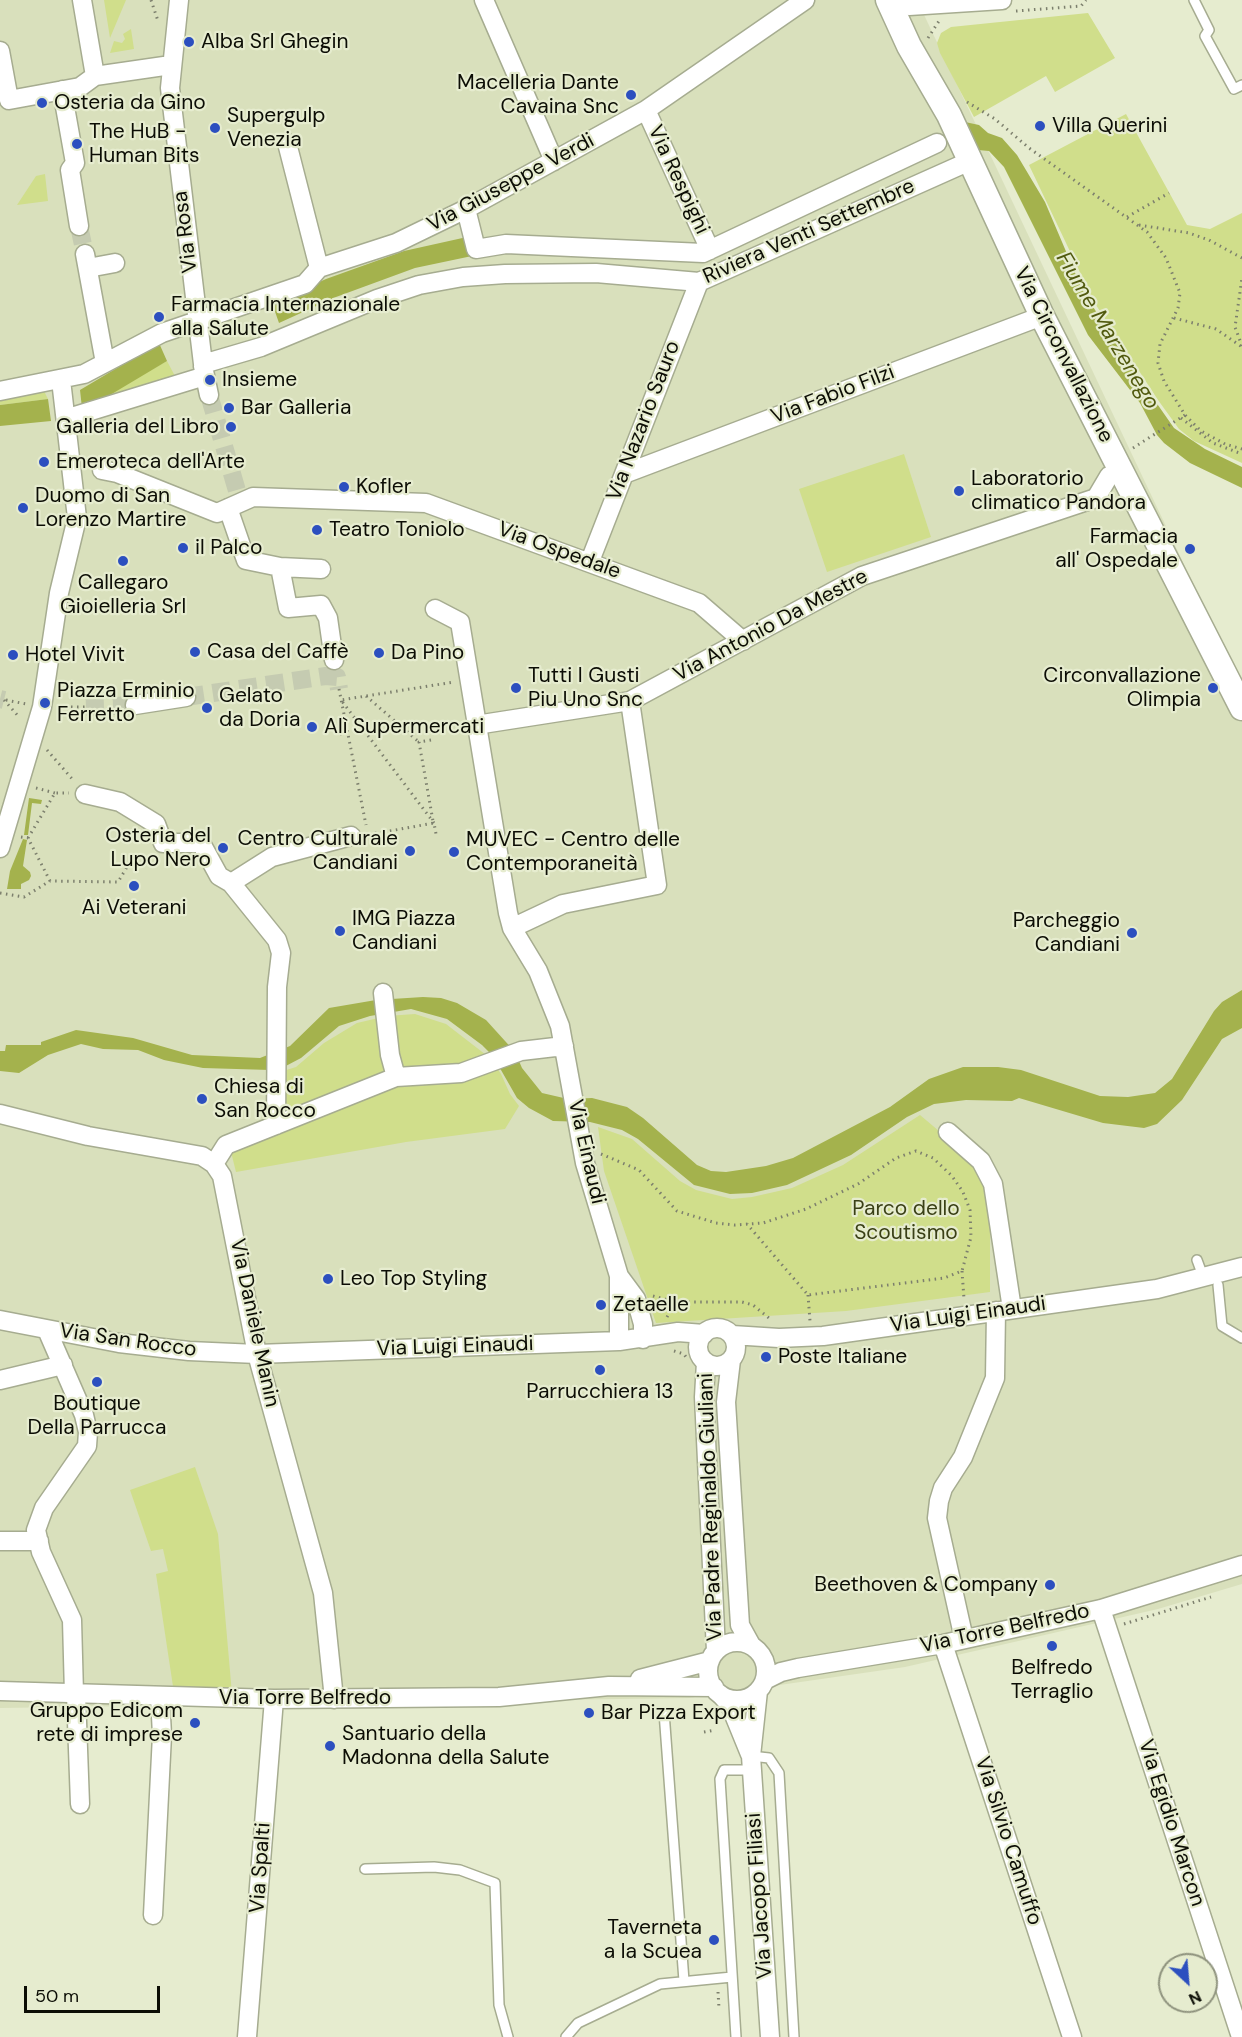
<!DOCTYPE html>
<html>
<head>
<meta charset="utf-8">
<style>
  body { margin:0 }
  #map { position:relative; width:1242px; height:2037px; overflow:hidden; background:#e6eccf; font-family:"DM Sans",sans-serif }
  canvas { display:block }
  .north { position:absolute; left:1158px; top:1953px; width:60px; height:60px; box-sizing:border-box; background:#e6eccf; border:2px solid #8f937e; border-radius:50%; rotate:154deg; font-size:16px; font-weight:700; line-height:24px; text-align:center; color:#0c0d05 }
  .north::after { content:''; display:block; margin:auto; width:21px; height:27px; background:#2c4fbf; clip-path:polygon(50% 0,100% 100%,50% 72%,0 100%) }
  .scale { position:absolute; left:24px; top:1986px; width:136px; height:27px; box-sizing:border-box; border:3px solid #0c0d05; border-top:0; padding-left:8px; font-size:18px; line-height:21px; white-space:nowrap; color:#0c0d05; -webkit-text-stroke:4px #e6eccf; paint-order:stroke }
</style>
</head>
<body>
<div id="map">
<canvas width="1242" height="2037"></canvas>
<div class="north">N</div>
<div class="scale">50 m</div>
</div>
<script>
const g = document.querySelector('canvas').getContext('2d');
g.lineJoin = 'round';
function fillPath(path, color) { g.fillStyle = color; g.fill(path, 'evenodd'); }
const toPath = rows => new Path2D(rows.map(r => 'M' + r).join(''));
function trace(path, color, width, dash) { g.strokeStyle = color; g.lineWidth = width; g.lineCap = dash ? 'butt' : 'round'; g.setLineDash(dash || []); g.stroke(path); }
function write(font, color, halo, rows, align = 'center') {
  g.font = font + ' "DM Sans",sans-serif'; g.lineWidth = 4.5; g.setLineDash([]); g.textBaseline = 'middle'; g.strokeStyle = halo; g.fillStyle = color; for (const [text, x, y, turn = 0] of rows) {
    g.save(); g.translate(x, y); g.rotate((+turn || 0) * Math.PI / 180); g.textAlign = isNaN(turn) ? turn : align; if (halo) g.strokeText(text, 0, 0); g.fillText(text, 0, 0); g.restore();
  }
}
fillPath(toPath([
  [0,0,917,0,1242,687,1242,1584,1158,1609,905,1667,689,1698,0,1708]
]), '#d9e0bc');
fillPath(toPath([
  [104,0,126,0,110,38],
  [1088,13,1115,58,1055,92,1046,76,974,117,940,53,937,43,941,33,951,27],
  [131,29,134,49,110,53,114,41,122,43,125,39,123,34],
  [1126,114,1187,225,1210,229,1242,213,1242,463,1194,441,1179,429,1158,400,1094,302,1029,165],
  [45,174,48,201,17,205,36,176],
  [167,361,176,378,95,404,127,383],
  [44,391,48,399,0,405,0,398],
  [904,454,931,537,827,572,799,489],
  [415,1014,446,1024,490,1058,501,1074,510,1094,519,1106,505,1129,406,1142,236,1172,230,1148,280,1129,280,1072,296,1067,324,1043,357,1023,387,1016],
  [920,1115,978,1164,990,1186,990,1292,846,1311,656,1323,604,1171,598,1127,632,1139,680,1181,696,1190,732,1199,752,1197,792,1188,843,1165],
  [195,1467,218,1534,232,1694,174,1693,156,1574,168,1571,163,1549,151,1551,130,1490]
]), '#d0de8b');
fillPath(toPath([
  [965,122,979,125,988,133,1002,138,1017,155,1045,202,1082,289,1125,358,1174,428,1205,449,1242,467,1242,488,1190,463,1164,443,1157,435,1140,403,1088,335,1004,167,989,151,978,150],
  [467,237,472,256,415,268,336,297,279,323,272,303,326,279,404,251],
  [159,343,167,361,95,404,82,408,80,390],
  [48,399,51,421,0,426,0,405],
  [29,798,42,800,41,804,32,803,28,835,24,835],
  [23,839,27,840,23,866,30,872,31,876,29,880,21,884,21,889,7,889,10,871],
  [1242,990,1242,1028,1222,1039,1182,1100,1157,1124,1144,1128,1103,1123,1019,1098,1012,1101,966,1100,934,1104,907,1117,851,1155,787,1185,752,1193,730,1194,694,1185,638,1139,622,1130,590,1122,553,1121,529,1108,517,1098,493,1056,482,1045,447,1019,411,1009,370,1016,339,1026,301,1058,282,1068,270,1070,203,1068,164,1060,138,1050,103,1049,81,1044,48,1055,19,1073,0,1071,0,1051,5,1051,6,1045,41,1045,41,1042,76,1030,133,1038,192,1055,260,1058,290,1046,329,1008,376,1000,423,997,441,998,457,1003,486,1020,515,1052,522,1068,542,1093,568,1099,592,1098,627,1107,643,1118,697,1165,711,1171,726,1172,766,1166,793,1158,890,1107,929,1079,963,1067,998,1067,1021,1070,1100,1096,1128,1097,1155,1093,1172,1079,1214,1011,1222,1002]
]), '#a4b24d');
trace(toPath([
  [79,226,85,254],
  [209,395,240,501],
  [186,697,326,676,337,677,339,689],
  [0,699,4,700],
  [86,707,135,705]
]), '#c5cbb1', 18, [18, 9]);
const lane = toPath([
  [1194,0,1209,30,1205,36,1234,89,1242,85],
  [1197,1260,1204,1279],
  [1218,1285,1222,1326,1242,1338],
  [664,1712,684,1981],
  [751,1756,769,1758,779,1773,794,2037],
  [365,1869,434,1867,460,1870,495,1883,499,2005,508,2037],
  [566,2037,578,2023,660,1984,732,1977],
  [736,2037,720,1779,724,1770,752,1770]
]);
const street = toPath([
  [82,0,95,76],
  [179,0,170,88,203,364,261,347,377,299,419,285,463,277,505,274,596,273,699,282,970,161],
  [484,0,554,161],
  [896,0,909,6,1002,0],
  [0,51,9,100,80,87,95,76,171,65],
  [62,90,75,163,70,170,79,226],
  [646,110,710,250],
  [287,143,319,268],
  [466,209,476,249,506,244,703,253,937,143],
  [85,254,105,363],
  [88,268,115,263],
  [203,366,209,395],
  [0,391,84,374,162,333,305,284,319,268,396,243,466,209,646,110,805,0],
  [68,418,205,376],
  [102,470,117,473,217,513,253,497,426,503,699,603,743,641],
  [624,474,1042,316],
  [228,508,246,560,280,567],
  [590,561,699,282],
  [321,569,280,567,288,608,321,605,328,618,334,660],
  [435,609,460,622,508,913,512,928,538,971,560,1026,585,1163,619,1276,636,1299,643,1324,643,1339],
  [630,701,862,576,1096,498,1109,476],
  [135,705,186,697],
  [476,725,630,701,657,885,563,904,512,928],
  [85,794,120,802,156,824,163,843,201,843,219,876,231,883],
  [0,848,42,707,59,593,77,518,61,380],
  [383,993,390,1055,396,1077],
  [0,1114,88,1136,202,1156,214,1164,222,1176,257,1354,323,1593,334,1699],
  [276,1125,277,987,281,953,277,940,231,883,272,857,351,836],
  [948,1132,981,1161,993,1184,1012,1309],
  [214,1164,226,1145,396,1077,461,1073,521,1051,564,1046],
  [0,1320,119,1343,189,1351,257,1354,619,1341,678,1332,704,1334],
  '698 1347a19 19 0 1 1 38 0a19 19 0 1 1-38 0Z',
  [47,1330,84,1415,88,1432,87,1446,44,1508,36,1530,41,1552,72,1620,74,1694],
  [732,1335,779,1338,823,1336,1157,1289,1242,1267],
  [619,1341,619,1276],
  [731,1360,726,1402,740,1625,751,1645],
  [706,1362,704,1397,716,1651],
  [0,1380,63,1365],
  [0,1541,39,1541],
  [1101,1609,1241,2037],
  [964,1639,937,1518,939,1501,943,1488,963,1457,995,1378,996,1311],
  '708 1671a29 29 0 1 1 58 0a29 29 0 1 1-58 0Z',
  [943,1644,1072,2037],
  [640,1679,710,1661],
  [765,1680,781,1672,798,1668,943,1644,1101,1609,1242,1565],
  [0,1691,274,1699,499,1697,609,1686,714,1687],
  [758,1691,751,1756,770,2037],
  [76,1694,80,1804],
  [721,1695,730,1705,750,1754],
  [153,1915,162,1735,160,1697],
  [247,2037,274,1699]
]);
const secondary = toPath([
  [888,0,909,46,949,115,1042,316,1242,708]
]);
trace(lane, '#a6ac90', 12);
trace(street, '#a6ac90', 21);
trace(secondary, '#a6ac90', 27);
trace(toPath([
  [151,0,158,21],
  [1016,11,1081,6,1086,0],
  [928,38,939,21],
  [967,102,995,119,1029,148,1147,232,1166,258,1180,293,1178,308,1160,344,1158,363,1164,381,1185,415,1201,431,1225,444,1242,449],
  [1127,217,1169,193],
  [1139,225,1189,233,1209,240,1242,258],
  [1174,318,1216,329,1242,347],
  [1242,346,1235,327,1242,278],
  [1181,418,1213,443,1242,454],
  [1133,448,1185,415],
  [339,689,366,825],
  [366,696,419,742],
  [4,700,19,717],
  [6,700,26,704],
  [59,707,86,707],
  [340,734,347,733],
  [431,740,419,742,433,821],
  [47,750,74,781],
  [36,788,55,793],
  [434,823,341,700,454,682],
  [384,832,434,823,436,834],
  [369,834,384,832,386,842],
  [21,837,28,838,50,881],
  [28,838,55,793,69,793],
  [0,893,24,897,50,881,118,882,127,867,148,863,153,856],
  [601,1154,639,1170,677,1211,716,1223,735,1225,763,1223,806,1209,858,1184,896,1158,916,1151,933,1158,952,1176,963,1192,970,1210,971,1237,962,1271,944,1278,808,1295,747,1224],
  [962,1271,964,1299],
  [808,1295,810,1321],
  [653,1296,676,1302,742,1302,753,1305,769,1318],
  [667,1317,676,1302],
  [674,1351,684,1354,688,1360],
  [1124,1624,1211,1597],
  [704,1732,715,1730],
  [718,1992,719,2008]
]), '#7c7f6d', 3, [1.5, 4.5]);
trace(lane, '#fff', 9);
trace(street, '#fff', 18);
trace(secondary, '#fff', 24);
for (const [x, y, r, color] of [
  [189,42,6,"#2c4fbf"],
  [631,95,6,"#2c4fbf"],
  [42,103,6,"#2c4fbf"],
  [1040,126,6,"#2c4fbf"],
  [215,128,6,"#2c4fbf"],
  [77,144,6,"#2c4fbf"],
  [159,317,6,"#2c4fbf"],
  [210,380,6,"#2c4fbf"],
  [229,408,6,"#2c4fbf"],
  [231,427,6,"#2c4fbf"],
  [44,462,6,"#2c4fbf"],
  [344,487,6,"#2c4fbf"],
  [959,491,6,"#2c4fbf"],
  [23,508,6,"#2c4fbf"],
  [317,530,6,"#2c4fbf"],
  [183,548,6,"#2c4fbf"],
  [1190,549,6,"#2c4fbf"],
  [123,561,6,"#2c4fbf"],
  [195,652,6,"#2c4fbf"],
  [379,653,6,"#2c4fbf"],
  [13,655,6,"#2c4fbf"],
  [516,688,6,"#2c4fbf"],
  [1213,688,6,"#2c4fbf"],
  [45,703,6,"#2c4fbf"],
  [207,708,6,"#2c4fbf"],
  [312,727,6,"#2c4fbf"],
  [223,848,6,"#2c4fbf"],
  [410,851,6,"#2c4fbf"],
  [454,852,6,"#2c4fbf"],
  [134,886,6,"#2c4fbf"],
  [340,931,6,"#2c4fbf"],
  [1132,933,6,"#2c4fbf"],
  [202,1099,6,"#2c4fbf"],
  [328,1279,6,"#2c4fbf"],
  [601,1305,6,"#2c4fbf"],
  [766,1357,6,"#2c4fbf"],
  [600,1370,6,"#2c4fbf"],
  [97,1382,6,"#2c4fbf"],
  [1050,1585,6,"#2c4fbf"],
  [1052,1646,6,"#2c4fbf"],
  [589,1713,6,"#2c4fbf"],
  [195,1723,6,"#2c4fbf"],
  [330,1746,6,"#2c4fbf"],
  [714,1940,6,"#2c4fbf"]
]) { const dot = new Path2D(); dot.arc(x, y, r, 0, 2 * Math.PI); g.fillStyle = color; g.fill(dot); trace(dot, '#e6eccf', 2); }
write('21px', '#0c0d05', '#e6eccf', [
  ["Alba Srl Ghegin",201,42],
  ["Macelleria Dante",619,83,"right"],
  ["Cavaina Snc",619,107,"right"],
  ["Osteria da Gino",54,103],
  ["Supergulp",227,116],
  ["Venezia",227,140],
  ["Villa Querini",1052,126],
  ["The HuB -",89,132],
  ["Human Bits",89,156],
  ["Farmacia Internazionale",171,305],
  ["alla Salute",171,329],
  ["Insieme",222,380],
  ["Bar Galleria",241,408],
  ["Galleria del Libro",219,427,"right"],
  ["Emeroteca dell'Arte",56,462],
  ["Laboratorio",971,479],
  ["climatico Pandora",971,503],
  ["Kofler",356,487],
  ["Duomo di San",35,496],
  ["Lorenzo Martire",35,520],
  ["Teatro Toniolo",329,530],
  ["Farmacia",1178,537,"right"],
  ["all' Ospedale",1178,561,"right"],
  ["il Palco",195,548],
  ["Callegaro",123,583,"center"],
  ["Gioielleria Srl",123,607,"center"],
  ["Casa del Caffè",207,652],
  ["Da Pino",391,653],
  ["Hotel Vivit",25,655],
  ["Tutti I Gusti",528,676],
  ["Piu Uno Snc",528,700],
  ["Circonvallazione",1201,676,"right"],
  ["Olimpia",1201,700,"right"],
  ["Piazza Erminio",57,691],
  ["Ferretto",57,715],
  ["Gelato",219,696],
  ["da Doria",219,720],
  ["Alì Supermercati",324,727],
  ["Osteria del",211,836,"right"],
  ["Lupo Nero",211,860,"right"],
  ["Centro Culturale",398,839,"right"],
  ["Candiani",398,863,"right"],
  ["MUVEC - Centro delle",466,840],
  ["Contemporaneità",466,864],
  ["Ai Veterani",134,908,"center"],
  ["IMG Piazza",352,919],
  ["Candiani",352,943],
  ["Parcheggio",1120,921,"right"],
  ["Candiani",1120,945,"right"],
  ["Chiesa di",214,1087],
  ["San Rocco",214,1111],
  ["Leo Top Styling",340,1279],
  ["Zetaelle",613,1305],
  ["Poste Italiane",778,1357],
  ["Parrucchiera 13",600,1392,"center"],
  ["Boutique",97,1404,"center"],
  ["Della Parrucca",97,1428,"center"],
  ["Beethoven & Company",1038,1585,"right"],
  ["Belfredo",1052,1668,"center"],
  ["Terraglio",1052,1692,"center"],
  ["Gruppo Edicom",183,1711,"right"],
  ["rete di imprese",183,1735,"right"],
  ["Bar Pizza Export",601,1713],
  ["Santuario della",342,1734],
  ["Madonna della Salute",342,1758],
  ["Taverneta",702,1928,"right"],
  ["a la Scuea",702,1952,"right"]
], 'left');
write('21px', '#0c0d05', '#e6eccf', [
  ["Via Respighi",678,180,65],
  ["Via Giuseppe Verdi",511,183,-28],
  ["Via Rosa",186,232,-97],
  ["Riviera Venti Settembre",809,232,-24],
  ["Via Circonvallazione",1063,355,63],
  ["Via Fabio Filzi",833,395,-21],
  ["Via Nazario Sauro",644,421,-69],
  ["Via Ospedale",559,551,20],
  ["Via Antonio Da Mestre",771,626,-28],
  ["Via Einaudi",586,1152,77],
  ["Via Luigi Einaudi",968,1315,-8],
  ["Via Daniele Manin",254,1323,78],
  ["Via San Rocco",128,1341,8],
  ["Via Luigi Einaudi",455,1347,-2],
  ["Via Padre Reginaldo Giuliani",711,1507,-92],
  ["Via Torre Belfredo",1005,1629,-12],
  ["Via Torre Belfredo",305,1698],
  ["Via Egidio Marcon",1171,1823,72],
  ["Via Silvio Camuffo",1008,1841,72],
  ["Via Spalti",261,1868,-86],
  ["Via Jacopo Filiasi",760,1896,-94]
]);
write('21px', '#3a4016', '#e6eccf', [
  ["Parco dello",906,1209],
  ["Scoutismo",906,1233]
]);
write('italic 22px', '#515a0f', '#e6eccf', [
  ["Fiume Marzenego",1107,331,59]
]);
</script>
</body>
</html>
